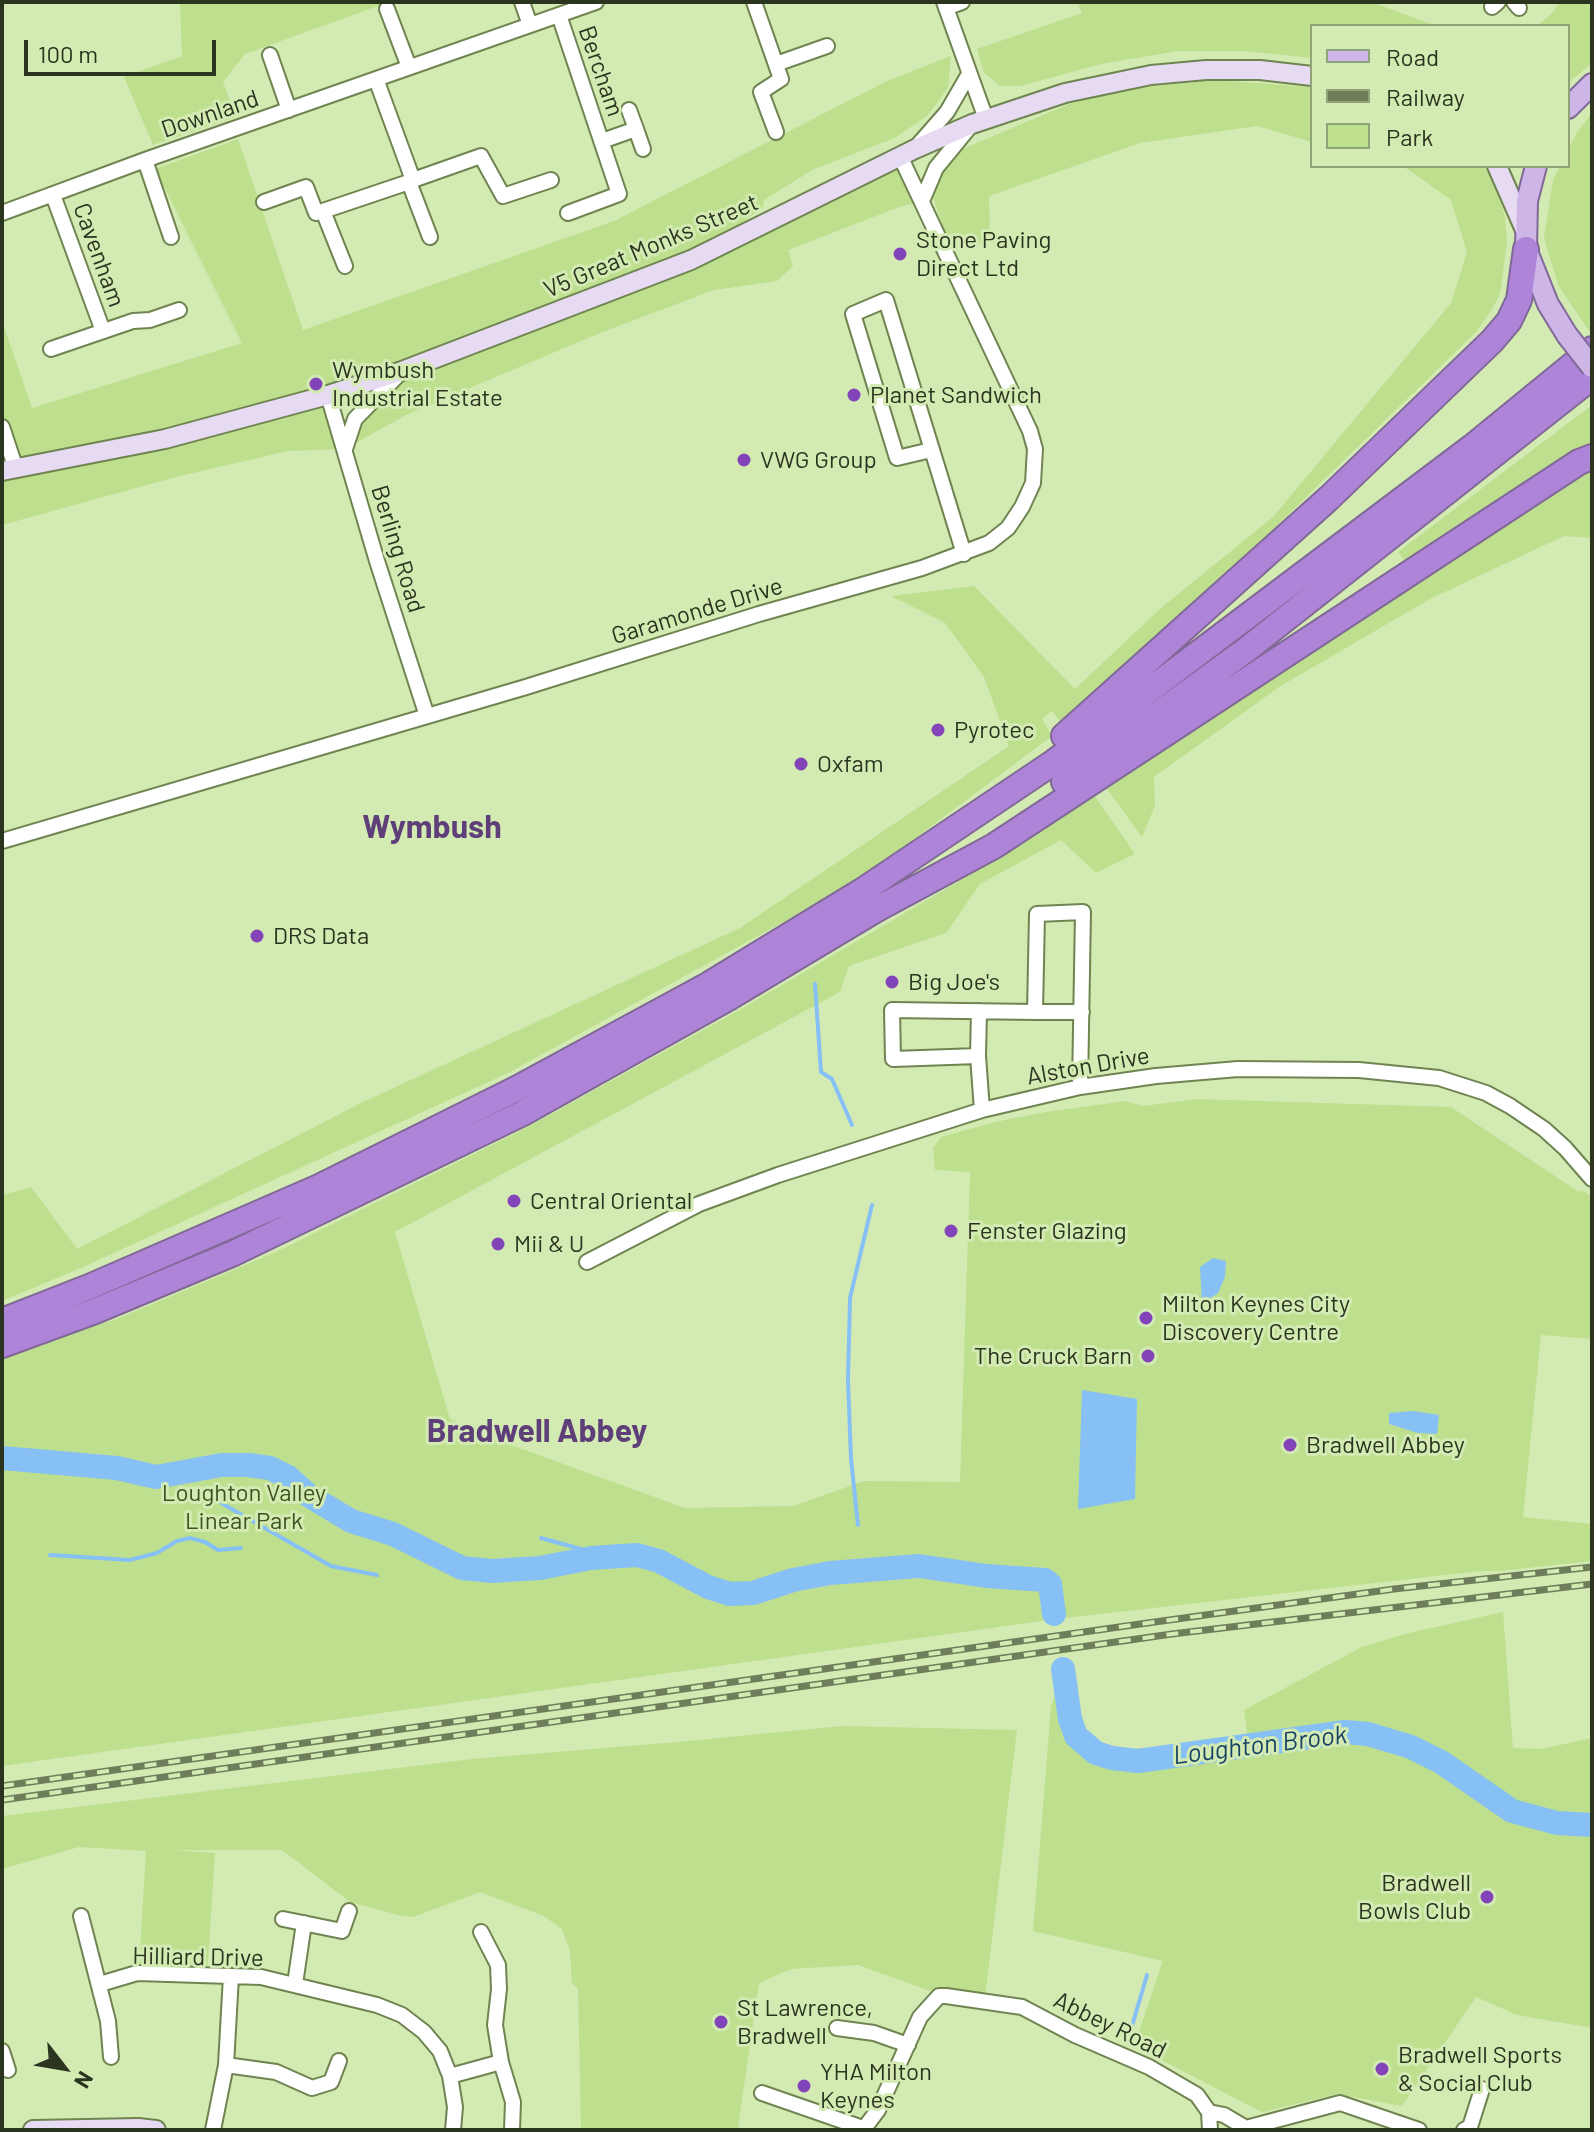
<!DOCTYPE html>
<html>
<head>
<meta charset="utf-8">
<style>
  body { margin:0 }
  #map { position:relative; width:1594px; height:2132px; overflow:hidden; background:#d3ebb3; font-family:Barlow,sans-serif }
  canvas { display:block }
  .frame { position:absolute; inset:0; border:4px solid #2b341f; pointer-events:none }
  .legend { position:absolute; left:1310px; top:24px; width:260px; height:144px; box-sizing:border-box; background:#d3ebb3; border:2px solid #90a278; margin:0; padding:10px 14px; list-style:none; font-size:24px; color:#2b341f }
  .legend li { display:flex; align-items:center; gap:16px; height:40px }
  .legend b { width:40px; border:2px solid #90a278 }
  .north { position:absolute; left:24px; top:2028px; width:80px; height:80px; -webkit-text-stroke:6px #d3ebb3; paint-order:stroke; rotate:121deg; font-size:22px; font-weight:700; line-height:32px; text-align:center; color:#2b341f }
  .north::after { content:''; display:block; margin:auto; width:28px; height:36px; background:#2b341f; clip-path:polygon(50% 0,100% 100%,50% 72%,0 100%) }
  .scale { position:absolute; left:24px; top:40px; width:192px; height:36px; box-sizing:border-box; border:4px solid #2b341f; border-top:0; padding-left:10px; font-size:24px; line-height:28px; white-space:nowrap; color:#2b341f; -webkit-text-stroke:6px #d3ebb3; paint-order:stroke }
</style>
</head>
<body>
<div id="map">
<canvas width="1594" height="2132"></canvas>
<div class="frame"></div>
<ul class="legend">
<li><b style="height:10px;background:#ceb5e8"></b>Road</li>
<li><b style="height:10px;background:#6e7d5a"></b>Railway</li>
<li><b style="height:22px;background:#bedf8e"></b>Park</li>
</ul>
<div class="north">N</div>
<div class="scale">100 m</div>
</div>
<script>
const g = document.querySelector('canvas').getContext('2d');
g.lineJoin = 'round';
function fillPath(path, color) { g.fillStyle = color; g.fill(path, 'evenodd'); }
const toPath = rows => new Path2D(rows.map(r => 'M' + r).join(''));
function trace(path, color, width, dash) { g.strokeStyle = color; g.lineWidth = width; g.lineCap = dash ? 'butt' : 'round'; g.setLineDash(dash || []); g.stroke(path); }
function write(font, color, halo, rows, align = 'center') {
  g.font = font + ' Barlow,sans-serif'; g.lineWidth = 6; g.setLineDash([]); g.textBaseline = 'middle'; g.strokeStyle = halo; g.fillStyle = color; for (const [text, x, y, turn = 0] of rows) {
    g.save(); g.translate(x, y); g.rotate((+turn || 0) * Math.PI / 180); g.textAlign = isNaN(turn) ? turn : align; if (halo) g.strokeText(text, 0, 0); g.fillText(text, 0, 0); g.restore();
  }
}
fillPath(toPath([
  [180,2,389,2,245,54,223,82,236,117,153,145,124,77,182,56],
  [1093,2,1371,2,1437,26,1312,26,1312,58,1245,51,1178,51,1101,64,1021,86,1000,86,984,73,977,49,1082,13,1078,4],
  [1560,2,1592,2,1592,63,1568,83,1568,26,1537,26,1551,14],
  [951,56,948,88,928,115,895,138,814,169,764,200,763,207,696,257,900,156,922,201,902,206,788,250,793,266,777,281,714,290,600,333,406,415,345,449,288,451,176,477,2,525,2,471,16,469,2,427,2,321,32,408,242,343,155,169,238,139,303,330,614,221,887,81],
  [400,373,372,399,345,447,328,395],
  [1213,80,1312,87,1312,142,1257,126,1140,143,989,196,990,239,967,248,947,239,933,197,942,169,960,150,1067,105,1110,91],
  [1592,113,1592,328,1589,331,1558,285,1544,238,1553,180,1560,166,1568,166,1568,151,1577,132],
  [1403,166,1488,166,1491,170,1505,217,1507,243,1500,294,1491,311,1476,332,1229,572,1063,725,1052,711,1042,719,1052,736,858,881,508,1073,83,1267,2,1301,2,1195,31,1187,77,1249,363,1102,740,928,1009,746,984,677,945,623,891,596,974,586,1075,689,1161,608,1273,517,1451,303,1467,252,1451,200],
  [1592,405,1592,448,1407,564,1398,552],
  [1592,470,1592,538,1564,536,1430,599,1279,687,1154,777,1155,806,1142,837,1104,785],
  [1092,792,1135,854,1096,873,1061,840,980,884,946,933,849,966,840,992,395,1232,450,1419,489,1437,685,1508,793,1506,864,1481,960,1482,970,1172,935,1170,933,1148,941,1137,995,1122,1046,1112,1126,1101,1143,1106,1197,1099,1451,1107,1579,1192,1582,1190,1592,1197,1592,1339,1541,1335,1523,1517,1592,1524,1592,1561,1500,1571,1481,1571,1056,1619,2,1766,2,1355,117,1319,276,1252,524,1129,736,1012,956,883],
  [1503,1612,1513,1748,1541,1749,1592,1738,1592,2028,1517,2015,1476,1997,1402,2106,1337,2094,1262,2112,1134,2046,1163,1961,1033,1931,1051,1707,1063,1669,1070,1719,1076,1735,1096,1753,1112,1758,1138,1761,1205,1752,1249,1745,1244,1710,1362,1647,1405,1634],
  [843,1726,1017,1730,985,1998,927,1990,858,1965,791,1969,759,1983,738,2127,748,2130,581,2130,578,1988,572,1984,570,1951,562,1929,544,1916,480,1892,413,1917,402,1916,350,1902,282,1850,173,1850,215,1853,207,1976,139,1969,146,1851,79,1847,2,1869,2,1816,472,1759,677,1742]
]), '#bedf8e');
fillPath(toPath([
  [1213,1258,1226,1261,1225,1277,1218,1293,1202,1304,1200,1267],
  [1082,1390,1137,1399,1135,1499,1078,1509],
  [1413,1411,1439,1415,1437,1434,1418,1433,1389,1424,1389,1413]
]), '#86c0f4');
trace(toPath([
  [815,984,821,1072,832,1079,852,1125],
  [216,1500,331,1566,377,1575],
  [858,1525,851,1459,848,1380,850,1298,872,1205],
  [541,1538,610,1557],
  [50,1555,130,1560,157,1553,177,1541,190,1538,205,1542,218,1550,241,1548],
  [1132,2026,1147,1975]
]), '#86c0f4', 4);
trace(toPath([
  [2,1458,117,1468,156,1477,222,1465,248,1465,270,1468,288,1477,308,1495,351,1521,393,1534,462,1568,492,1571,540,1568,591,1558,637,1555,659,1561,708,1587,730,1594,753,1593,793,1580,830,1573,919,1566,987,1576,1045,1580,1050,1584,1054,1614],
  [1063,1669,1070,1719,1076,1736,1096,1753,1112,1758,1138,1761,1345,1732,1368,1734,1411,1747,1441,1762,1512,1811,1557,1823,1592,1825]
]), '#86c0f4', 24);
const street = toPath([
  [522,2,530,25],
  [754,2,781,79,761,92,776,132],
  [944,2,986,119],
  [1514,2,1519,8],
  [1492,7,1498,2],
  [946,8,962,2],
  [387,9,409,67],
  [559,15,619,194,568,213],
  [270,55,289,110],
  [776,64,827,46],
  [376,79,413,180,481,156,503,196,551,180],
  [636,129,643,149],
  [602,141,636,129,629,110],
  [918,145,947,112,969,74],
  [145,160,171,237],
  [413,180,409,182,430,237],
  [53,195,103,331],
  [922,201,936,168,972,124],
  [264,202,306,187,316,213,323,211],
  [2,213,145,160,596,2],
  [345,266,323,211,409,182],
  [51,349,133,321,150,320,179,310],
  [328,395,377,561,427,716],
  [2,427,16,469],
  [345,449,355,419,399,374],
  [931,450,897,458,853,314,886,300,964,554],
  [2,841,526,687,759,614,922,568,989,543,1008,528,1022,507,1033,483,1035,449,1030,431,900,156],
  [1035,1012,1082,1012],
  [978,1056,979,1011],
  [982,1110,978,1056,893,1059,892,1010,1035,1012,1037,914,1083,912,1080,1087],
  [587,1262,699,1204,778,1175,982,1110,1080,1087,1156,1076,1238,1069,1359,1070,1439,1078,1486,1093,1510,1106,1544,1129,1565,1148,1592,1179],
  [81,1916,108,2021,111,2057],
  [283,1919,342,1931,349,1911],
  [481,1932,498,1965,499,1989,495,2025,501,2062,513,2102,512,2130],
  [100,1984,137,1973,261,1977,377,2005,402,2015,424,2032,440,2051,450,2076,455,2107,453,2130],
  [295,1984,304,1923],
  [837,2028,874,2033,908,2045],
  [2,2051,8,2070],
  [226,2065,276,2072,312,2088,331,2082,339,2061],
  [450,2076,501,2062],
  [762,2093,863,2128],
  [1209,2112,1210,2130],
  [213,2130,226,2065,231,1976],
  [863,2130,878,2110,920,2017,939,1996,946,1996,1022,2007,1075,2035,1149,2067,1197,2095,1209,2112,1224,2115,1246,2128,1340,2103,1419,2130],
  [1464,2130,1470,2127,1482,2089]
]);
const secondary = toPath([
  [1497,166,1525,230],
  [2,471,165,439,328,395,402,371,691,260,915,149,972,124,1065,93,1151,75,1206,70,1260,70,1312,76],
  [33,2130,138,2128,156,2130]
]);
const primary = toPath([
  [1568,108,1592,84],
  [1536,166,1527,201,1526,249,1548,304,1567,335]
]);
const highway = toPath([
  [1064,736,1329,498,1492,341,1509,321,1519,300,1526,249],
  [1064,782,1246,650,1592,377],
  [2,1321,89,1287,319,1187,516,1089,708,985,862,891,1054,762,1472,447,1592,349],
  [2,1345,95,1311,234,1253,521,1114,730,997,877,909,994,846,1579,462,1592,457]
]);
trace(street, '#6f8450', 18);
trace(secondary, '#6f8450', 22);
trace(primary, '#806897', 24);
trace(highway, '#806897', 28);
trace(street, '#fff', 14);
trace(secondary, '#e7daf3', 18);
trace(primary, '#ceb5e8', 20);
trace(highway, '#ae84d8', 24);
const rail = toPath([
  [2,1786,1133,1625,1394,1589,1592,1567],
  [2,1800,1172,1634,1592,1584]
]);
trace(rail, '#6e7d5a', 7);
trace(rail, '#d3ebb3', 4, [12]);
const primaryBridge = toPath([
  [1567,335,1592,367]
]);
trace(primaryBridge, '#806897', 24, []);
trace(primaryBridge, '#ceb5e8', 20);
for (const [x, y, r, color] of [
  [900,254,8,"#8444b9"],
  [316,384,8,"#8444b9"],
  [854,395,8,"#8444b9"],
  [744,460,8,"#8444b9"],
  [938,730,8,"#8444b9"],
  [801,764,8,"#8444b9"],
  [257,936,8,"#8444b9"],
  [892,982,8,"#8444b9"],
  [514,1201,8,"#8444b9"],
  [951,1231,8,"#8444b9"],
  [498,1244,8,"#8444b9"],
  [1146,1318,8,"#8444b9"],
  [1148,1356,8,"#8444b9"],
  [1290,1445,8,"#8444b9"],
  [1487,1897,8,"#8444b9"],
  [721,2022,8,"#8444b9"],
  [1382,2069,8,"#8444b9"],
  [804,2086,8,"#8444b9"]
]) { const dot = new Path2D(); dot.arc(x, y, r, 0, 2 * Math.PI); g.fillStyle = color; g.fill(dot); trace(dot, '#d3ebb3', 3); }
write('24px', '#2b341f', '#d3ebb3', [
  ["Bercham",601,71,71],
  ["Downland",210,114,-19],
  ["V5 Great Monks Street",651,246,-23],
  ["Cavenham",99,255,70],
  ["Berling Road",398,549,73],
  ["Garamonde Drive",697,611,-17],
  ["Alston Drive",1088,1066,-10],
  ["Hilliard Drive",198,1957,1],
  ["Abbey Road",1110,2025,26]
]);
write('24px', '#2b341f', '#d3ebb3', [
  ["Stone Paving",916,240],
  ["Direct Ltd",916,268],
  ["Wymbush",332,370],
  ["Industrial Estate",332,398],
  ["Planet Sandwich",870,395],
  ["VWG Group",760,460],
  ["Pyrotec",954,730],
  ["Oxfam",817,764],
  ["DRS Data",273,936],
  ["Big Joe's",908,982],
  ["Central Oriental",530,1201],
  ["Fenster Glazing",967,1231],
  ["Mii & U",514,1244],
  ["Milton Keynes City",1162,1304],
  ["Discovery Centre",1162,1332],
  ["The Cruck Barn",1132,1356,"right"],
  ["Bradwell Abbey",1306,1445],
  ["Bradwell",1471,1883,"right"],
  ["Bowls Club",1471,1911,"right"],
  ["St Lawrence,",737,2008],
  ["Bradwell",737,2036],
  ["Bradwell Sports",1398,2055],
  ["& Social Club",1398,2083],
  ["YHA Milton",820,2072],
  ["Keynes",820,2100]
], 'left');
write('24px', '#3f5120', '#d3ebb3', [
  ["Loughton Valley",244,1493],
  ["Linear Park",244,1521]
]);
write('italic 26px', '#194466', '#d3ebb3', [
  ["Loughton Brook",1260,1745,-7]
]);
write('bold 32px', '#5e3f7a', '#d3ebb3', [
  ["Wymbush",432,827],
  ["Bradwell Abbey",537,1431]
]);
</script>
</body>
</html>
